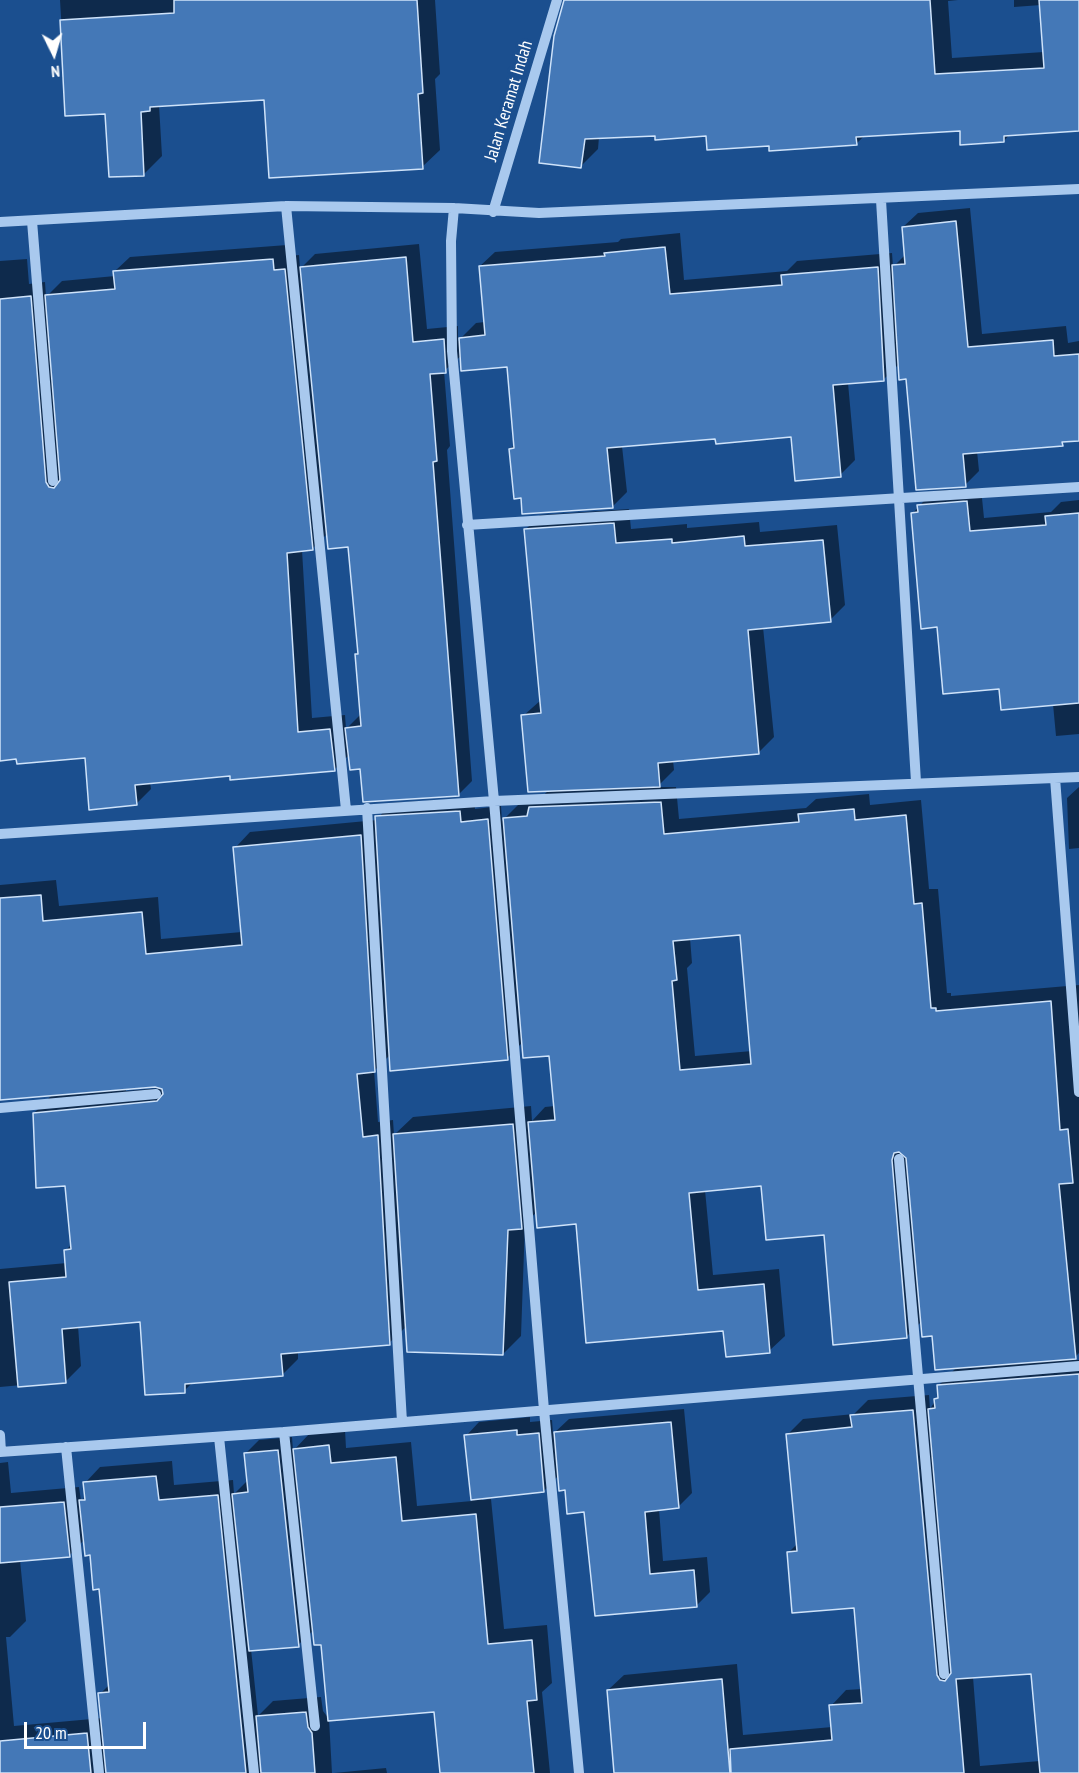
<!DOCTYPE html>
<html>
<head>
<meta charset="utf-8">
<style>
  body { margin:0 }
  #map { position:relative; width:1079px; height:1773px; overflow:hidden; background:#1b4f8f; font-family:"PT Sans Narrow",sans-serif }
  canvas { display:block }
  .north { position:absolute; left:24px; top:24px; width:60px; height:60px; -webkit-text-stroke:4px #1b4f8f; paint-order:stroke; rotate:175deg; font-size:16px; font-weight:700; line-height:24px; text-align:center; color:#fff }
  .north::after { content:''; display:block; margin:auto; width:21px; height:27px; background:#fff; clip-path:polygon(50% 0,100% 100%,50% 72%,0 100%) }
  .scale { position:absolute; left:24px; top:1722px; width:122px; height:27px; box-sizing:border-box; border:3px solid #fff; border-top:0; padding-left:8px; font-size:18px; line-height:21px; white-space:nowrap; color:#fff; -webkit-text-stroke:4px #1b4f8f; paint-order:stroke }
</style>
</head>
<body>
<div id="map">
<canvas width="1079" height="1773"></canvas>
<div class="north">N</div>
<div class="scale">20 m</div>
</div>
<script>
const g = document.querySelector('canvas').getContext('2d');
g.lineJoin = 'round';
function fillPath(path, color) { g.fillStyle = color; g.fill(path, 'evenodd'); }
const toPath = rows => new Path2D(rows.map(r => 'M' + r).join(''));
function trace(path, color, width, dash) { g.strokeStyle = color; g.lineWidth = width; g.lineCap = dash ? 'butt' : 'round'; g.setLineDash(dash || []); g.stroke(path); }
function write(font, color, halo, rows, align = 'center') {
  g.font = font + ' "PT Sans Narrow",sans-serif'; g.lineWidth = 6; g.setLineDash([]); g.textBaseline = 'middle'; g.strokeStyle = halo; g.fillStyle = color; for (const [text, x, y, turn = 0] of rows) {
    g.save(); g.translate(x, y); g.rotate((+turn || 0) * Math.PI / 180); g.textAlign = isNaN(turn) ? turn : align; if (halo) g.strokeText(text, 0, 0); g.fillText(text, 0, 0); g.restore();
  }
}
fillPath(toPath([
  [60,0,435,0,440,74,435,79,440,150,422,167,266,99,159,105,162,156,144,174,106,112,67,115],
  [591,0,958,0,948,1,952,58,1044,52,1041,5,1014,7,1014,0,1079,0,1079,129,1010,134,1004,141,961,129,865,135,856,144,770,145,707,135,599,137,598,149,581,166],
  [970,208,982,334,1066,326,1068,343,1079,341,1079,440,977,451,979,471,965,485,900,363,884,379,848,383,855,460,840,475,792,435,717,437,622,446,627,492,612,507,522,497,510,449,515,444,508,366,462,355,444,371,450,446,447,450,472,781,459,794,362,767,350,754,334,770,150,782,151,789,136,804,86,756,0,759,0,261,27,259,29,284,45,282,46,297,62,281,115,276,115,271,130,257,287,245,288,256,299,255,300,269,315,254,419,244,427,329,458,326,458,341,476,323,485,322,480,266,495,252,618,242,621,239,680,233,684,280,787,271,797,261,892,253,893,267,906,254,903,227,918,213],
  [328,533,349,546,359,651,356,655,361,714,346,729,345,715,312,718,302,550,312,549],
  [981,488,984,518,1051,512,1061,502,1079,500,1079,734,1056,736,1053,704,1001,688,938,626,912,514,933,491],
  [629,509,631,529,687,524,687,528,759,522,760,532,837,525,845,605,830,620,763,627,774,737,759,752,673,760,674,770,657,787,676,787,679,819,806,808,816,799,869,794,870,805,921,800,929,889,938,889,947,993,951,993,951,996,1079,985,1079,1353,1072,1360,1079,1360,1079,1773,615,1773,608,1690,624,1675,737,1664,743,1735,832,1727,831,1706,846,1690,862,1689,855,1606,789,1552,798,1543,788,1434,803,1419,854,1414,868,1400,929,1395,930,1409,939,1395,938,1386,957,1367,922,1321,906,1337,825,1233,763,1185,705,1190,713,1275,779,1269,785,1336,769,1351,725,1329,577,1222,537,1212,525,1223,521,1336,503,1354,407,1326,389,1343,298,1352,298,1359,283,1374,193,1382,184,1391,141,1321,78,1326,81,1366,66,1381,0,1387,0,1269,67,1263,66,1250,72,1244,67,1185,34,1113,53,1094,0,1099,0,885,56,880,59,906,158,897,161,939,242,932,235,848,250,832,377,820,390,803,474,798,475,809,501,806,502,821,520,803,537,801,549,790,523,716,541,700,525,530,540,515],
  [741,933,752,1051,695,1056,687,968,692,963,690,938],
  [523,1042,550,1054,555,1106,545,1107,532,1121,531,1106,413,1117,394,1135,393,1120,378,1122,374,1071,390,1055,507,1058],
  [156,1085,161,1088,126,1091,126,1088],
  [1032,1672,1040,1761,980,1766,973,1677],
  [1079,787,1079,848,1069,849,1067,798],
  [684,1409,692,1493,678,1507,659,1509,663,1561,707,1557,710,1592,696,1606,597,1614,586,1511,559,1475,544,1491,481,1497,482,1500,491,1499,504,1629,547,1625,552,1683,542,1692,550,1773,441,1773,436,1710,322,1643,314,1630,298,1645,251,1649,258,1716,273,1701,321,1697,323,1711,329,1719,332,1773,0,1773,0,1463,8,1462,11,1493,79,1487,81,1501,86,1496,85,1483,100,1467,172,1461,174,1485,233,1480,234,1494,248,1480,246,1453,259,1440,292,1437,293,1451,310,1433,345,1430,346,1448,411,1442,417,1506,472,1501,466,1436,479,1422,530,1417,530,1422,552,1420,553,1434,569,1419],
  [84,1540,91,1554,100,1587,110,1684,100,1694,103,1718,14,1726,6,1637,10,1637,26,1621,20,1560,69,1556],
  [386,1768,387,1773,334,1773]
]), '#0007');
const building = toPath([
  [174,0,417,0,423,93,418,94,423,169,269,178,264,100,150,107,150,111,141,112,144,176,109,177,105,114,65,116,60,20,174,13,174,0],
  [564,0,930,0,935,74,1044,68,1039,0,1079,0,1079,131,1004,136,1004,142,960,145,960,131,856,137,857,145,769,151,769,146,707,150,706,136,655,140,655,136,585,139,581,168,539,163,554,36,564,0],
  [956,221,968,347,1053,340,1054,356,1079,354,1079,441,1062,442,1063,446,963,454,966,487,916,490,906,379,899,380,892,265,905,264,902,227,956,221],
  [665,247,670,294,782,285,781,275,878,267,884,381,833,385,841,477,795,481,791,437,716,444,715,439,607,448,613,508,522,514,521,498,514,499,509,449,514,448,507,367,461,371,459,338,485,335,479,266,605,256,604,253,665,247],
  [406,257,413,342,444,339,446,373,430,374,437,461,433,462,459,796,363,802,360,769,350,770,345,728,361,726,355,654,358,654,348,547,328,549,300,267,406,257],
  [273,259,274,270,285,269,313,550,287,553,298,732,330,729,335,771,230,780,230,776,135,785,137,805,89,810,85,758,17,764,16,759,0,761,0,299,31,296,46,482,49,487,54,488,60,480,45,295,115,289,113,271,273,259],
  [967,501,970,531,1046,525,1045,516,1079,513,1079,703,1001,710,999,689,943,694,937,627,921,629,911,513,918,512,917,505,967,501],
  [614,523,616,543,672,539,672,543,744,536,745,546,823,540,831,622,748,630,759,754,658,763,660,787,528,792,521,715,541,713,524,529,614,523],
  [661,802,664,834,799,822,798,814,854,809,855,820,906,815,914,904,922,903,931,1008,936,1008,936,1011,1051,1001,1060,1130,1068,1129,1073,1183,1059,1184,1076,1359,935,1370,932,1336,922,1337,906,1158,899,1152,894,1153,892,1160,907,1338,833,1345,824,1235,766,1240,761,1186,689,1193,698,1290,764,1284,770,1353,726,1357,723,1331,586,1343,576,1224,537,1228,528,1122,555,1120,549,1056,523,1058,503,818,527,816,529,807,661,802],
  [740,935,751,1064,680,1070,672,981,677,980,673,941,740,935],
  [460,811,461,822,488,819,508,1060,390,1071,375,816,460,811],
  [361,835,375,1072,357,1074,363,1137,378,1135,390,1345,281,1354,283,1376,185,1384,185,1393,145,1395,140,1322,62,1329,66,1383,18,1387,9,1282,66,1277,64,1250,71,1249,65,1186,36,1188,33,1113,157,1101,163,1094,162,1089,155,1087,0,1100,0,898,41,895,43,921,142,912,146,954,242,945,233,847,361,835],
  [513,1124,522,1229,508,1230,503,1355,407,1352,393,1134,513,1124],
  [1079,1374,1079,1773,1040,1773,1031,1674,956,1679,964,1773,731,1773,730,1749,832,1740,829,1705,862,1703,854,1608,792,1613,787,1552,797,1551,786,1434,852,1427,850,1415,913,1410,937,1675,940,1680,945,1681,951,1673,928,1409,935,1408,934,1399,938,1398,937,1385,1079,1374],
  [671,1422,679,1508,645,1512,650,1574,694,1570,697,1607,595,1616,584,1512,567,1514,565,1490,559,1491,554,1432,671,1422],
  [517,1430,517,1435,539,1433,544,1492,471,1500,464,1435,517,1430],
  [329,1445,331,1463,396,1457,402,1521,476,1514,488,1644,532,1640,537,1700,527,1701,534,1773,440,1773,434,1712,328,1721,321,1645,314,1645,293,1449,329,1445],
  [278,1450,299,1647,249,1651,232,1494,248,1492,244,1453,278,1450],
  [156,1476,159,1500,218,1495,246,1773,106,1773,98,1693,109,1692,99,1589,93,1590,90,1555,85,1556,79,1500,85,1500,83,1482,156,1476],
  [64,1502,70,1557,0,1563,0,1507,64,1502],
  [722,1679,730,1773,614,1773,607,1690,722,1679],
  [306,1712,308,1727,312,1733,315,1773,261,1773,256,1716,306,1712],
  [87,1733,91,1773,0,1773,0,1741,87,1733]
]);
fillPath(building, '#4478b7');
trace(building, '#cfe3fa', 1.5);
trace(toPath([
  [881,200,916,782],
  [286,206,346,810],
  [454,208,451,241,452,351,494,801,544,1410,579,1773],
  [493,212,557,0],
  [32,221,53,481],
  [0,222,286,206,454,208,539,213,1079,189],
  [467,525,1079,487],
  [1055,778,1079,1092],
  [367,808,402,1422],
  [0,834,494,801,1079,777],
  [0,1108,156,1094],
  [899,1159,944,1674],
  [284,1432,315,1726],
  [0,1435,1,1452],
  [219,1437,254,1773],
  [66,1447,99,1773],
  [0,1452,284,1432,1079,1366]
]), '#a9c9ee', 10);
write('18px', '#fff', '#1b4f8f', [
  ["Jalan Keramat Indah",509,101,-73]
]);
</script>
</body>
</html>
